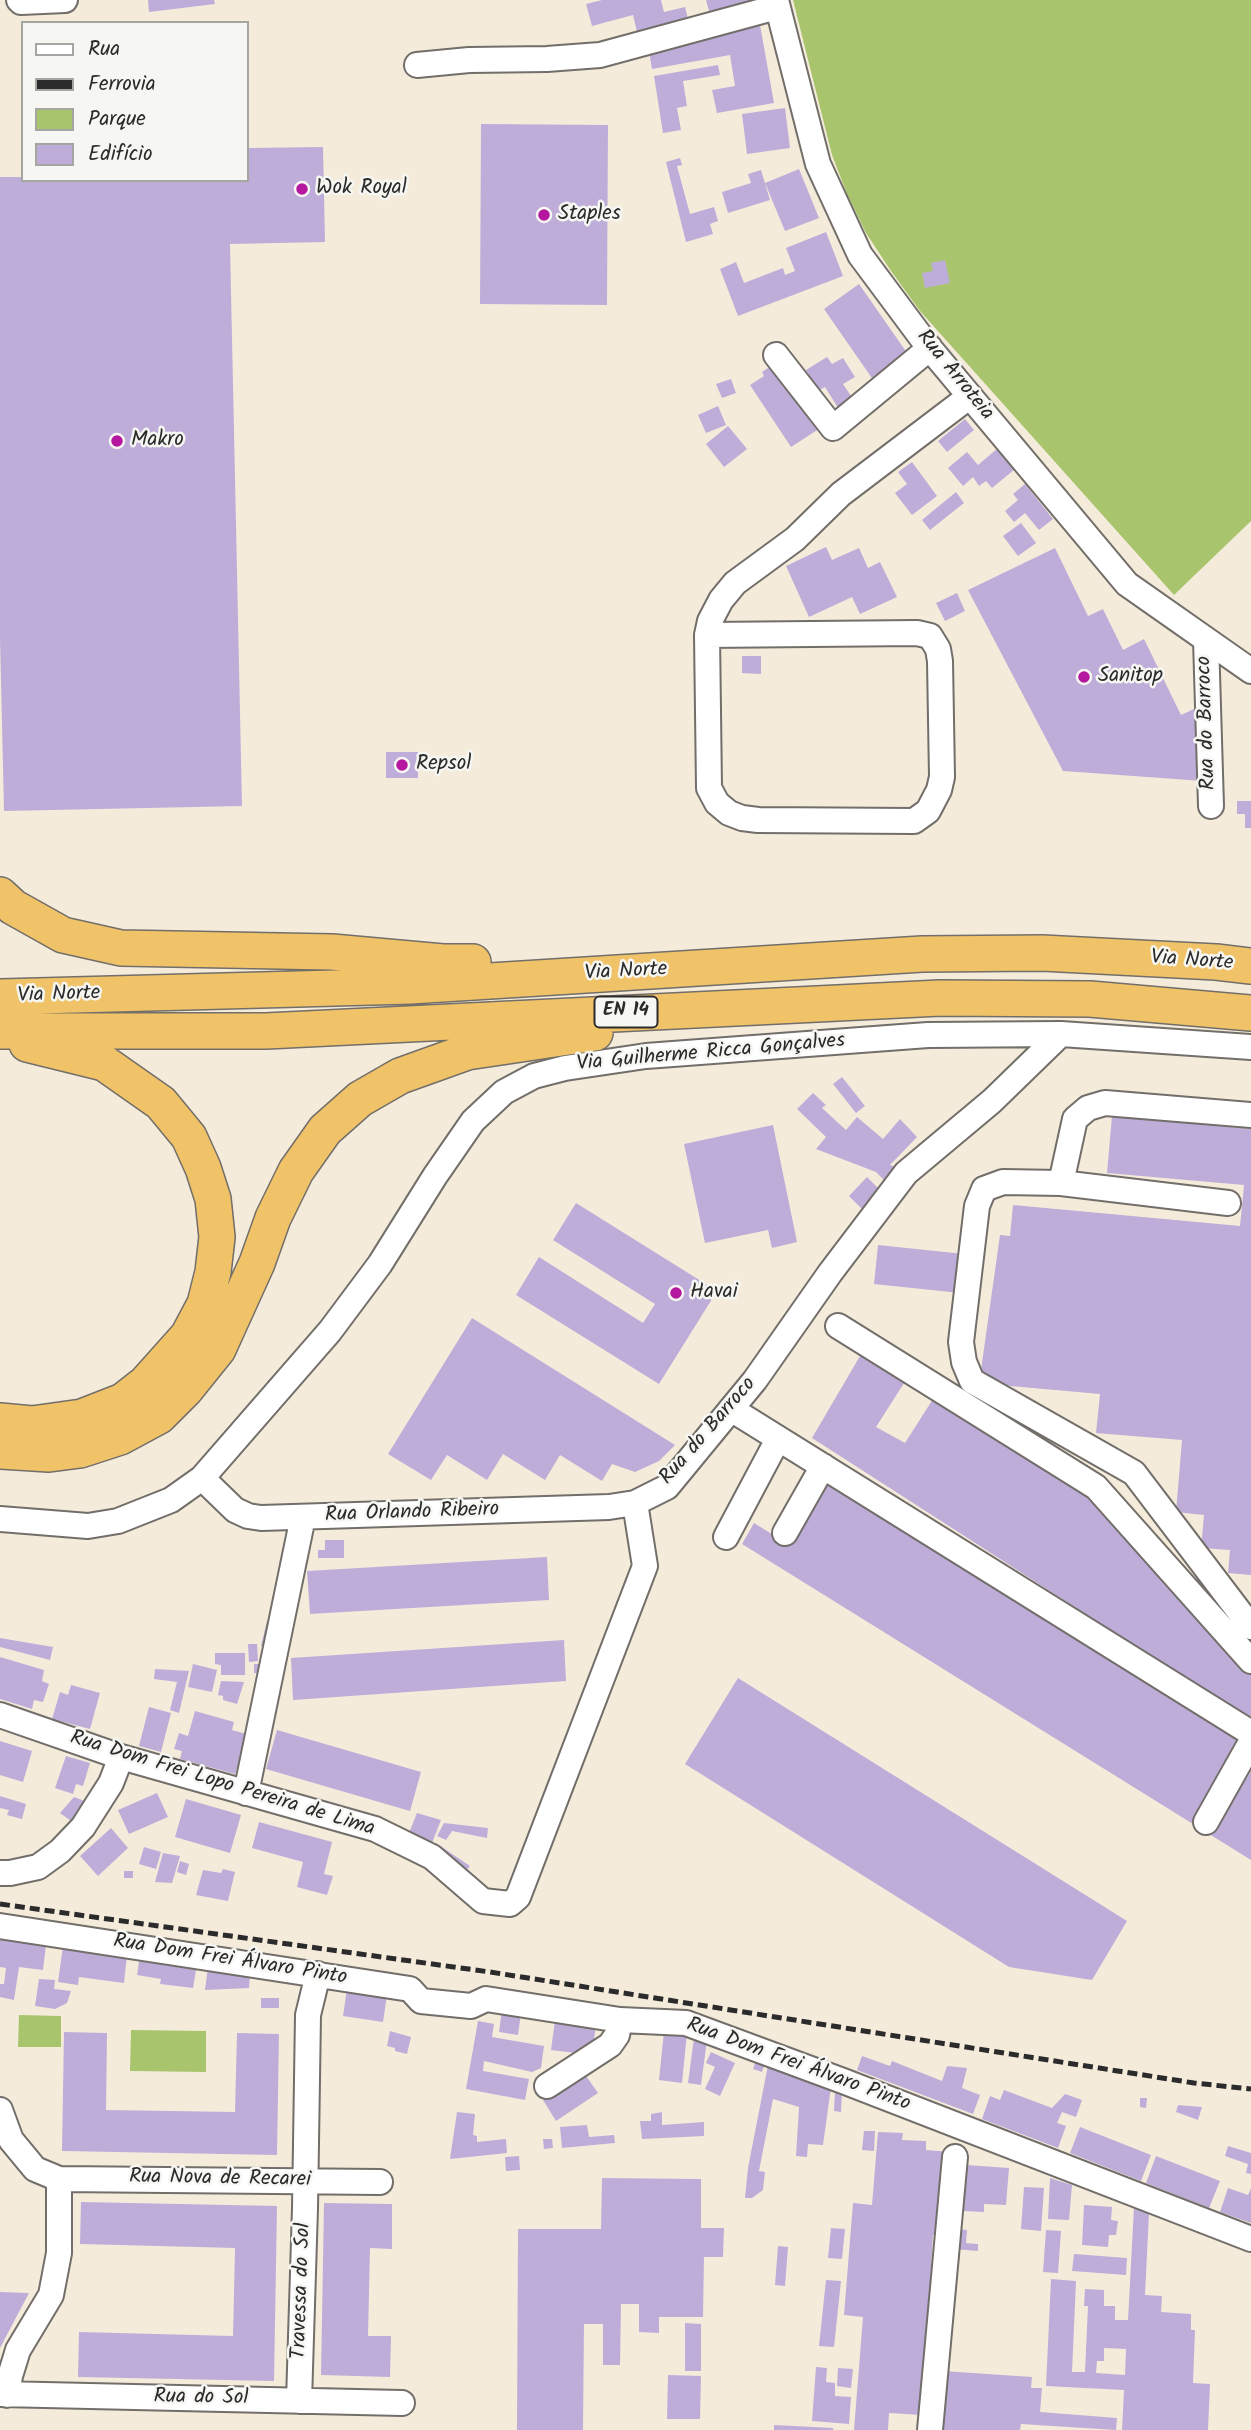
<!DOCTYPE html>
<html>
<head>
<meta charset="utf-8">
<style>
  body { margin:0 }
  #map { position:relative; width:1251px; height:2430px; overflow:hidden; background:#f5ebdb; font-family:Kalam,sans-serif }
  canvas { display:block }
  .legend { position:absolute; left:21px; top:21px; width:228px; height:161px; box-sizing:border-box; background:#f6f6f2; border:2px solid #a5a5a2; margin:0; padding:9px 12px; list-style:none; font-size:21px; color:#2b2b2b }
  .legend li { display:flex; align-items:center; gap:14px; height:35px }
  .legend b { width:35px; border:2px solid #a5a5a2 }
</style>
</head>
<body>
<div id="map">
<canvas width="1251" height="2430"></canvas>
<ul class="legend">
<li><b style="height:9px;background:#fff"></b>Rua</li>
<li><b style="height:9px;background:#2b2b2b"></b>Ferrovia</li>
<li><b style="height:19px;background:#a8c56d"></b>Parque</li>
<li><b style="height:19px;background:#bfadd9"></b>Edifício</li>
</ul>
</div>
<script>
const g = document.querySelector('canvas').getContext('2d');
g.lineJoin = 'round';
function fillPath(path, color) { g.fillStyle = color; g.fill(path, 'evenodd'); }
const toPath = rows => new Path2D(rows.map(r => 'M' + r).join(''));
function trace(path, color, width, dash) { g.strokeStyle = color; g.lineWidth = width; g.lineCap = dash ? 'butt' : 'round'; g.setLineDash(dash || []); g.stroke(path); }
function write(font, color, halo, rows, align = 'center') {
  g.font = font + ' Kalam,sans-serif'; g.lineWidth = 5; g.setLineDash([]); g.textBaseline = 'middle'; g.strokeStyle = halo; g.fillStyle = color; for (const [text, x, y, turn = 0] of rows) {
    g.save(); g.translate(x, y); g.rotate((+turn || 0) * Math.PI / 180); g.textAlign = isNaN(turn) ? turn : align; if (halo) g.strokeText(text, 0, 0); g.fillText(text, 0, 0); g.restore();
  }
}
fillPath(toPath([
  [793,0,1251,0,1251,521,1174,595,920,311,891,271,866,233,847,194,832,155],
  [19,2015,61,2016,61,2047,18,2047],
  [131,2030,206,2031,206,2072,130,2071]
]), '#a8c56d');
fillPath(toPath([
  [148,0,214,0,215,4,149,12],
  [602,0,661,0,664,12,685,7,688,19,637,32,633,15,592,26,586,4],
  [706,0,752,0,753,3,709,11],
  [760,25,774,103,717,113,712,90,735,86,730,55,652,69,648,45],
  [718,65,720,75,683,81,687,106,677,108,681,130,663,133,654,76],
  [785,108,790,148,747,154,742,114],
  [481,124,608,125,607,305,480,304],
  [323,147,325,242,230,244,242,806,4,811,0,638,0,177,23,177,23,180,247,180,247,148],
  [680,158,682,165,677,166,690,214,714,207,718,221,710,224,713,234,686,242,666,162],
  [799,169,819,218,785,231,765,183],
  [761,170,770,200,728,213,722,192,751,183,748,174],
  [826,232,843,276,738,316,720,269,736,262,744,283,783,268,785,275,795,271,786,248],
  [945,260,950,283,925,288,922,273,933,271,931,263],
  [859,284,912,360,876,384,824,309],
  [827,357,832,364,843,358,855,377,843,384,855,402,840,411,825,387,818,391,806,370],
  [777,362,828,423,791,447,750,385,764,376,762,372],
  [731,379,736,393,722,398,716,384],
  [718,406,726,425,706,433,698,415],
  [965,419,974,430,947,452,938,441],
  [728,426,747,449,724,467,706,444],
  [998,448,1015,469,992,488,986,481,979,486,973,477,963,486,948,468,967,452,978,465],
  [912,462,937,496,912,515,895,493,907,484,898,472],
  [1025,484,1053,519,1039,530,1025,513,1014,522,1005,511,1018,500,1013,494],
  [956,492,964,503,930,530,922,520],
  [1021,523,1036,543,1018,556,1003,536],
  [826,547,832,560,859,548,868,568,880,562,897,597,860,614,852,597,809,617,786,566],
  [1055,548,1088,616,1103,609,1123,650,1144,639,1181,715,1196,708,1203,781,1063,771,968,590],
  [957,593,965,611,945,621,936,603],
  [742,656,761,656,761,674,742,673],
  [386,752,418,752,418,778,386,778],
  [1237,801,1251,801,1251,828,1245,828,1245,814,1237,814],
  [842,1077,865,1106,856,1113,833,1084],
  [813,1093,826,1105,822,1108,846,1130,857,1117,883,1139,900,1119,917,1137,890,1165,902,1169,887,1183,876,1172,816,1149,826,1137,797,1109],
  [1112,1116,1251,1129,1251,1575,1228,1573,1230,1550,1201,1548,1204,1515,1176,1512,1182,1440,1096,1433,1100,1394,999,1385,981,1370,1000,1235,1010,1236,1013,1205,1240,1226,1244,1185,1107,1173],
  [773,1125,797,1242,772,1248,768,1230,705,1243,684,1144],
  [867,1177,880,1190,862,1209,849,1196],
  [576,1203,717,1291,659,1384,516,1295,539,1257,643,1323,655,1304,553,1240],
  [878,1245,964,1254,960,1293,874,1284],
  [472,1318,675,1445,659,1461,635,1472,612,1464,602,1481,560,1455,545,1480,503,1454,487,1480,447,1455,431,1480,388,1454],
  [860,1356,906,1380,876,1427,905,1443,933,1399,1094,1493,1251,1671,1251,1715,1249,1719,812,1438],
  [829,1477,1245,1735,1194,1819,1214,1832,1251,1771,1251,1860,742,1544,754,1523,788,1544],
  [325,1540,344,1540,344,1558,318,1558,318,1550,325,1550],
  [547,1557,549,1600,310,1614,307,1571],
  [267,1621,276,1623,270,1648,261,1646],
  [0,1638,53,1647,50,1660,0,1647],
  [564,1640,566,1681,293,1700,291,1658],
  [248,1644,257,1644,258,1661,249,1662],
  [215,1653,245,1653,245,1675,221,1675,221,1665,215,1664],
  [0,1657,44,1670,42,1681,49,1684,43,1702,34,1700,32,1709,0,1699],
  [193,1664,217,1670,212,1692,188,1687],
  [254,1664,265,1664,265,1673,254,1673],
  [155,1669,189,1671,179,1713,170,1710,177,1682,154,1679],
  [738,1678,1127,1921,1092,1980,1009,1967,685,1764],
  [221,1681,244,1682,237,1704,223,1700,223,1696,218,1695],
  [71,1685,100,1693,90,1729,52,1719,60,1692,68,1695],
  [149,1707,171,1713,161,1752,139,1746],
  [195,1711,234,1722,232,1730,250,1735,243,1763,239,1762,235,1774,180,1759,182,1751,174,1749,179,1733,188,1736],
  [277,1730,421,1772,410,1811,266,1769],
  [0,1741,32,1751,23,1782,0,1775],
  [66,1756,90,1763,83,1786,76,1784,73,1794,55,1788],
  [157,1793,168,1817,129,1834,118,1810],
  [0,1796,26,1804,22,1819,7,1815,9,1810,0,1808],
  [74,1797,87,1802,71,1821,60,1813],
  [186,1799,241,1815,230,1853,175,1837],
  [417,1813,441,1820,430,1848,407,1838],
  [259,1822,332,1842,324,1874,333,1876,327,1895,297,1887,303,1862,252,1848],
  [444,1823,488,1828,487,1838,452,1831,446,1840,437,1836],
  [111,1828,128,1848,98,1876,80,1856],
  [436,1843,470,1866,464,1874,431,1851],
  [144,1847,161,1852,156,1869,139,1864],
  [163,1853,180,1856,172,1883,155,1882],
  [180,1861,189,1864,186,1875,177,1872],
  [223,1869,235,1872,228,1901,196,1895,203,1870,221,1873],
  [124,1871,133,1871,133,1878,124,1878],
  [0,1938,46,1945,43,1970,19,1967,14,2000,0,1997,0,1984,4,1984,6,1968,0,1967],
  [63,1946,127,1955,124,1983,79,1977,78,1985,58,1982],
  [140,1955,197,1964,193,1988,160,1984,161,1979,137,1975],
  [208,1967,250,1975,249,1988,205,1990],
  [39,1979,55,1980,54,1989,71,1991,67,2003,55,2009,35,2006],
  [347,1989,387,1995,383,2022,343,2016],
  [261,1998,279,1998,279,2008,261,2008],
  [502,2010,521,2013,518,2035,499,2032],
  [555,2020,596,2025,593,2047,585,2045,584,2054,551,2050],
  [478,2021,494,2024,492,2037,544,2046,541,2068,532,2072,484,2061,483,2071,529,2079,525,2100,466,2089],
  [390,2031,411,2037,407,2054,395,2051,395,2048,387,2046],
  [664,2031,687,2033,682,2083,659,2080],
  [64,2032,107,2033,106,2110,235,2112,237,2033,279,2034,277,2155,62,2151],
  [694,2038,707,2040,701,2085,688,2083],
  [711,2052,735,2063,720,2096,705,2089,715,2067,706,2063],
  [862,2056,890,2066,892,2061,942,2081,947,2066,967,2068,962,2088,980,2095,973,2114,857,2070],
  [756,2060,765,2063,762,2072,753,2069],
  [768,2065,831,2087,823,2145,808,2144,807,2157,796,2156,799,2107,773,2099,759,2171,765,2172,763,2190,752,2198,745,2198,748,2168],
  [584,2073,598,2093,556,2121,543,2100],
  [1004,2090,1052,2108,1065,2094,1082,2100,1076,2117,1062,2112,1057,2123,1066,2126,1058,2148,982,2119,990,2096,1000,2100],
  [835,2091,842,2092,841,2112,834,2111],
  [1140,2098,1147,2098,1146,2108,1140,2107],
  [1178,2105,1202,2107,1198,2120,1176,2112],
  [457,2112,475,2114,473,2135,477,2136,477,2142,506,2139,507,2153,450,2159],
  [662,2112,662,2125,704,2122,704,2136,642,2139,640,2121,651,2121,651,2114],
  [587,2125,589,2137,614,2135,615,2143,562,2148,560,2127],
  [1080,2127,1151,2155,1141,2181,1070,2153],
  [864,2131,875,2131,874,2151,862,2150],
  [878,2132,903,2133,902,2140,926,2141,926,2150,950,2152,943,2235,933,2235,922,2415,889,2413,888,2430,854,2430,863,2317,844,2315,853,2203,872,2205],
  [543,2139,552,2139,553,2148,544,2149],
  [1228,2146,1251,2153,1251,2174,1246,2173,1248,2164,1225,2156],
  [519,2156,520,2170,506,2171,505,2157],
  [1156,2156,1220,2181,1209,2208,1146,2183],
  [966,2165,1009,2168,1006,2205,984,2204,984,2212,963,2211],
  [602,2178,701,2179,701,2228,724,2228,723,2257,704,2257,703,2317,659,2317,659,2333,639,2332,639,2304,621,2304,620,2365,603,2365,603,2324,584,2324,583,2430,517,2430,518,2229,601,2229],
  [1050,2178,1072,2185,1069,2220,1048,2219],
  [1024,2187,1044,2188,1041,2231,1021,2229],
  [1228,2188,1248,2195,1251,2188,1251,2223,1220,2212],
  [81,2202,277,2206,274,2381,78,2377,79,2332,233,2336,235,2248,80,2244],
  [324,2203,392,2204,392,2249,370,2248,368,2336,391,2336,390,2377,321,2375],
  [1084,2205,1112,2207,1111,2220,1118,2221,1116,2235,1109,2235,1108,2247,1082,2245],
  [1134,2207,1149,2213,1145,2295,1162,2296,1161,2312,1191,2314,1191,2330,1195,2330,1193,2383,1210,2384,1208,2430,1122,2430,1124,2390,1046,2386,1051,2279,1076,2281,1072,2372,1085,2372,1088,2306,1084,2306,1085,2289,1104,2290,1104,2306,1115,2306,1115,2320,1128,2320],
  [1104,2348,1126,2349,1125,2375,1096,2373,1097,2361,1104,2361],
  [831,2228,845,2229,842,2259,828,2258],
  [955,2229,967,2230,966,2243,978,2244,978,2251,954,2249],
  [1046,2230,1061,2231,1058,2273,1043,2272],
  [778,2246,788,2247,785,2286,775,2285],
  [1074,2254,1127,2258,1126,2275,1072,2271],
  [826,2280,841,2281,834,2347,819,2346],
  [0,2292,29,2293,0,2348],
  [685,2323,701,2324,701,2371,685,2371],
  [816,2367,827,2368,826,2382,835,2383,835,2396,851,2397,849,2424,812,2421],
  [838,2368,853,2369,851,2388,837,2386],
  [943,2371,1032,2377,1031,2388,1042,2388,1040,2412,1117,2418,1116,2430,1021,2424,1020,2430,939,2430],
  [668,2375,701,2376,700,2419,667,2419],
  [774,2425,833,2428,833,2430,774,2430]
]), '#bfadd9');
const minor = toPath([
  [19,0,21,2,65,0],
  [776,0,818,164,860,255,927,345,1127,584,1251,671],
  [417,65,469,60,547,59,600,55,777,7],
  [776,355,833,428,930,348],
  [707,635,917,633,930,636,938,649,940,661,942,777,939,790,928,811,914,821,758,820,742,818,729,813,717,803,709,788,707,635,710,621,721,600,735,583,795,539,841,494,970,396],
  [1206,640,1211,806],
  [1061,1183,1003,1182,984,1189,977,1206,961,1342,964,1362,972,1381,1134,1473,1251,1627],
  [1228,1203,1061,1183,1075,1119,1088,1108,1105,1103,1251,1115],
  [838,1326,1096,1487,1251,1661],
  [731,1409,1251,1733],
  [202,1478,235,1510,248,1516,261,1518,609,1507,635,1503,667,1487,755,1380,830,1273,906,1173,992,1101,1061,1034],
  [0,1519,88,1526,118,1521,171,1500,202,1478,330,1331,380,1264,435,1176,473,1121,504,1092,534,1076,565,1068,646,1056,928,1035,1061,1034,1251,1047],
  [785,1533,823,1466],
  [726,1537,778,1439],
  [0,1715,121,1757,375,1829,432,1857,483,1901,510,1904,518,1897,645,1566,635,1503],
  [246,1793,303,1517],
  [1206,1822,1251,1742],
  [0,1873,10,1873,38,1867,60,1851,83,1827,111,1783,121,1757],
  [0,1926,410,1989,421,2001,471,2006,486,1999,620,2020,686,2023,843,2081,1251,2239],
  [547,2086,610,2045,617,2035,620,2020],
  [0,2110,11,2140,35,2169,59,2179,380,2182],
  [0,2394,402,2403],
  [7,2395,10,2376,18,2350,51,2295,59,2253,59,2179],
  [299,2401,305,2208,308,2015,318,1974],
  [930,2430,955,2157]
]);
const highway = toPath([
  [0,895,13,907,63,935,121,948,332,952,443,962,473,962],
  [0,997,410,986,922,954,1042,953,1216,962,1251,966],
  [0,1031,266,1031,940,998,1090,999,1251,1013],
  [0,1421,32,1424,82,1417,123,1401,146,1383,188,1336,205,1304,213,1272,217,1237,213,1199,203,1168,189,1137,161,1103,104,1063,27,1044],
  [0,1451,49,1454,80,1450,120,1437,159,1416,185,1390,218,1349,257,1263,273,1218,296,1171,325,1130,360,1099,400,1076,467,1052,595,1033]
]);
trace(minor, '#726e69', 28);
trace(highway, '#726e69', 38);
trace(minor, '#fff', 24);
trace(highway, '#f0c369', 35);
trace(toPath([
  [0,1904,490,1972,1194,2083,1251,2089]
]), '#2b2b2b', 5, [10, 5]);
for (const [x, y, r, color] of [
  [302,189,7,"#b5179e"],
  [544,215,7,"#b5179e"],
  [117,441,7,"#b5179e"],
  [1084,677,7,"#b5179e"],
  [402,765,7,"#b5179e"],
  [676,1293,7,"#b5179e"]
]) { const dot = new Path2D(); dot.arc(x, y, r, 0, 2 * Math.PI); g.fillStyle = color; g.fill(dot); trace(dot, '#f6f6f2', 2.5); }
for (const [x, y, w] of [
  [626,1012,63]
]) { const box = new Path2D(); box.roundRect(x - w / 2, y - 15.5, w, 31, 5); g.fillStyle = '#f6f6f2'; g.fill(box); trace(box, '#2b2b2b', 2); }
write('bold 19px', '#2b2b2b', null, [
  ["EN 14",626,1012]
]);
write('21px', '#2b2b2b', '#f6f6f2', [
  ["Wok Royal",316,189],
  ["Staples",558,215],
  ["Makro",131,441],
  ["Sanitop",1098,677],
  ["Repsol",416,765],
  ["Havai",690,1293]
], 'left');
write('21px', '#2b2b2b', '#f6f6f2', [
  ["Rua Arroteia",954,376,51],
  ["Rua do Barroco",1208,723,-92],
  ["Via Norte",1192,962,4],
  ["Via Norte",626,973,-3],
  ["Via Norte",59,996,-2],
  ["Via Guilherme Ricca Gonçalves",711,1054,-5],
  ["Rua do Barroco",709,1432,-49],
  ["Rua Orlando Ribeiro",412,1514,-2],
  ["Rua Dom Frei Lopo Pereira de Lima",222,1785,17],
  ["Rua Dom Frei Álvaro Pinto",230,1961,9],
  ["Rua Dom Frei Álvaro Pinto",798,2066,20],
  ["Rua Nova de Recarei",220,2180,1],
  ["Travessa do Sol",303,2291,-88],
  ["Rua do Sol",201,2399,1]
]);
</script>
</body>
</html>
